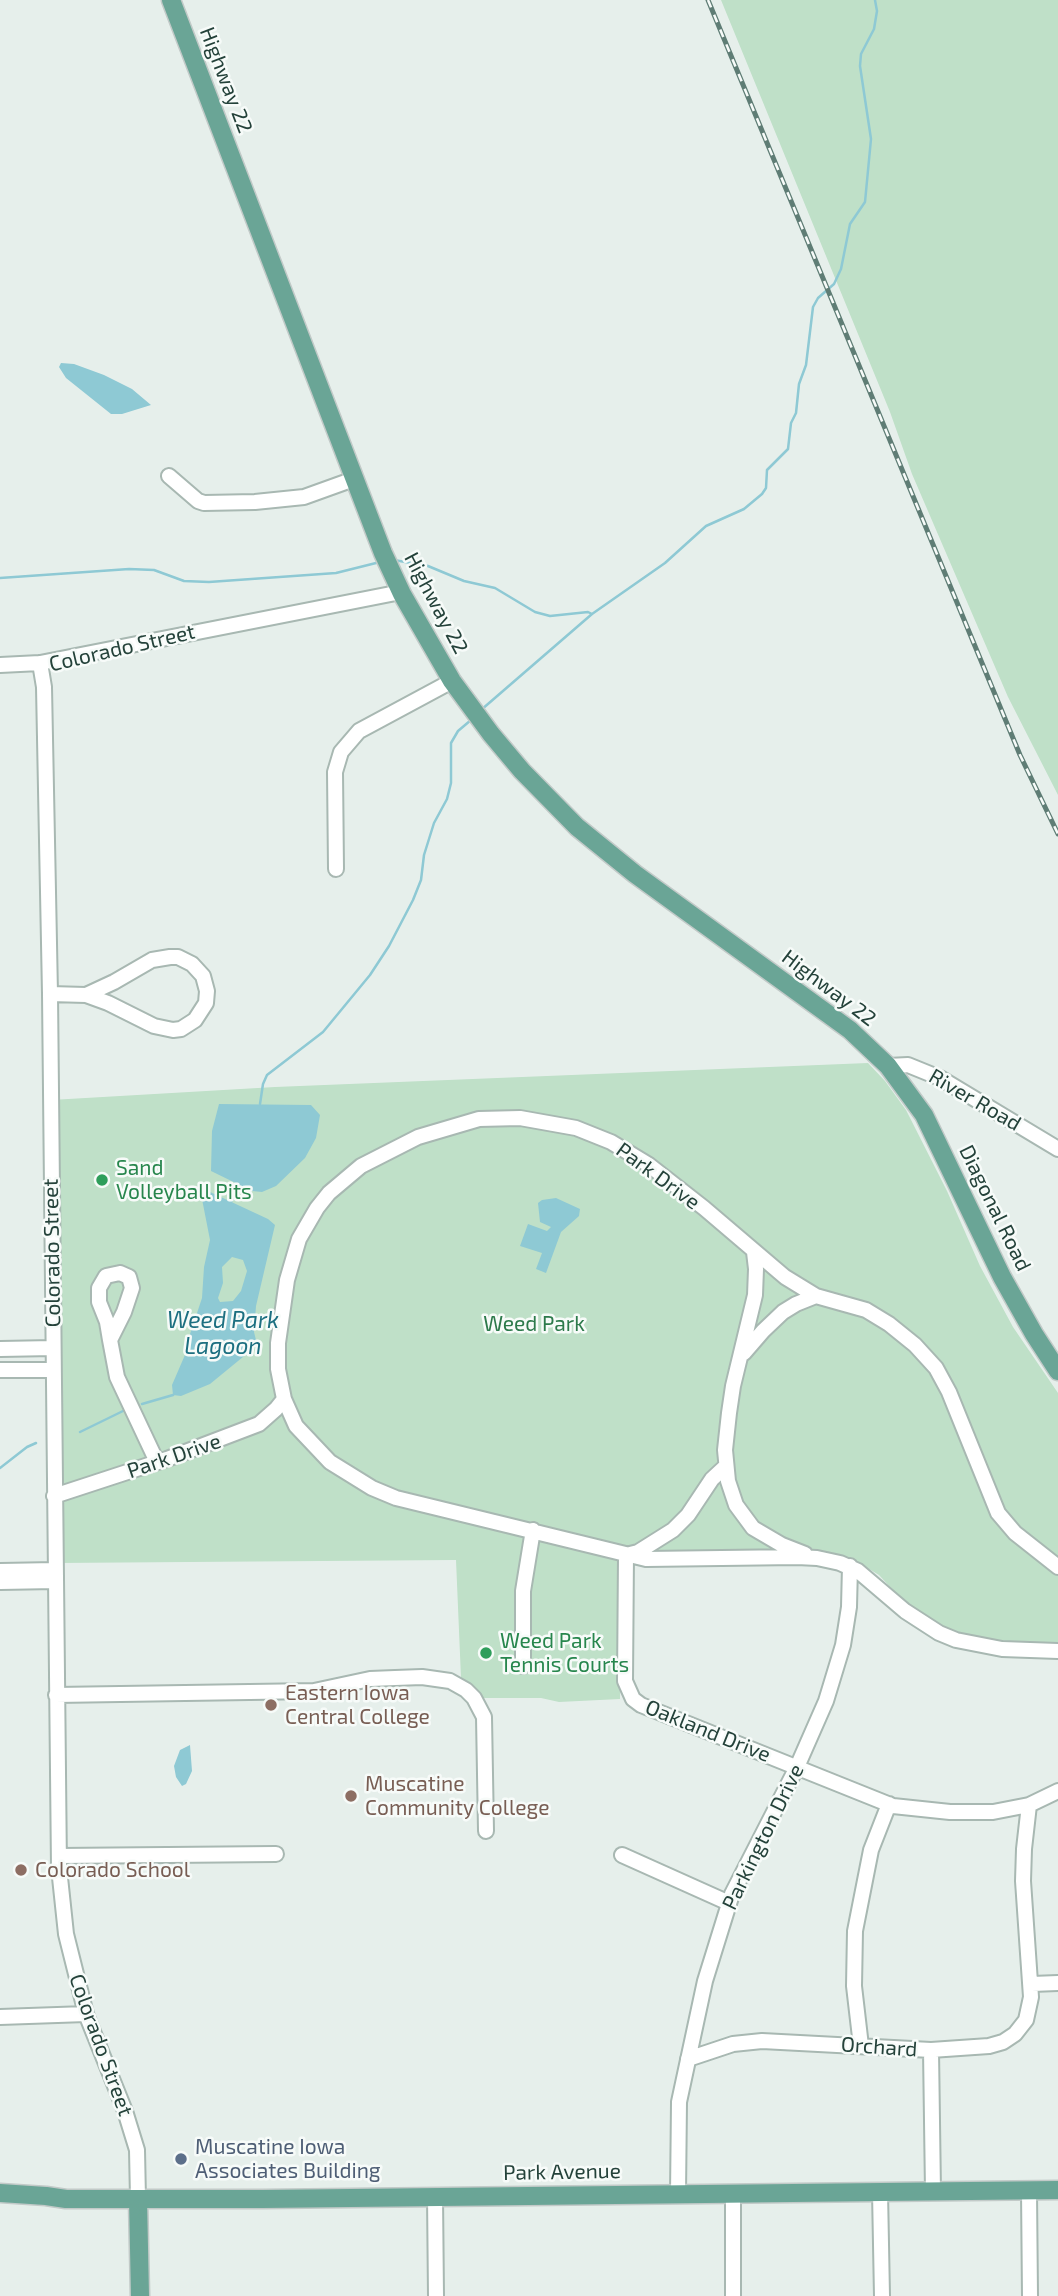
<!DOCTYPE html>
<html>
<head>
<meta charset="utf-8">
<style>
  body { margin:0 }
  canvas { display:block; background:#e6efeb }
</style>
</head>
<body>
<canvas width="1058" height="2296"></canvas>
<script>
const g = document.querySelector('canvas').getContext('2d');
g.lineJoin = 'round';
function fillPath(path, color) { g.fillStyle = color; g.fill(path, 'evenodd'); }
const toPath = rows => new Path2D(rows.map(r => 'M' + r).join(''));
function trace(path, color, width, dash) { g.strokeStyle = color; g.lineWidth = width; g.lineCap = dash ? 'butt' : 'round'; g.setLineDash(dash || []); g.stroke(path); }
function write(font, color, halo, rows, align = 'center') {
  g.font = font + ' "Exo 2",sans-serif'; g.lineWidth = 5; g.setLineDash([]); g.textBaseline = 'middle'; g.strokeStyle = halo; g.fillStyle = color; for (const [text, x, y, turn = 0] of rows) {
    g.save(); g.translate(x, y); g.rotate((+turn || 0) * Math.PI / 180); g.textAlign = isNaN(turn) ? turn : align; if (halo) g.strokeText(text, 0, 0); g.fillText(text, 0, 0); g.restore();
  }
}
fillPath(toPath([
  [721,0,1058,0,1058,795,1008,697,912,474,890,412],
  [868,1063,885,1081,906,1110,947,1191,980,1266,1013,1327,1058,1393,1058,1648,996,1646,953,1635,915,1614,879,1575,851,1558,789,1557,622,1563,620,1699,559,1702,541,1698,482,1698,461,1678,456,1560,56,1563,51,1100,275,1087]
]), '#bfe0c8');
fillPath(toPath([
  [61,363,74,364,104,375,132,389,151,405,122,414,111,414,66,378,59,367],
  [219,1104,311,1105,320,1115,316,1138,305,1158,276,1186,262,1192,252,1191,211,1171,212,1131],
  [210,1192,268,1219,275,1225,256,1306,254,1332,256,1340,249,1352,210,1384,181,1396,173,1395,172,1385,188,1348,190,1334,202,1298,204,1267,210,1240,202,1199],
  [232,1257,243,1260,247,1271,241,1291,233,1301,220,1302,218,1298,223,1283,222,1267],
  [556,1198,580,1209,579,1216,561,1232,546,1273,536,1269,542,1253,520,1246,528,1224,547,1231,551,1227,540,1222,538,1203,542,1200],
  [190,1745,192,1771,186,1784,182,1786,176,1777,174,1766,180,1750]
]), '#8ec9d4');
trace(toPath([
  [394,560,428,566,464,581,495,588,535,612,550,616,588,612,592,614],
  [0,578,129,569,154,570,184,581,209,582,336,573,380,562],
  [481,710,592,614,665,563,706,526,744,509,762,494,766,488,767,470,788,449,791,423,796,413,799,384,806,365,813,307,818,298,834,284,841,269,850,224,865,202,871,139,860,66,861,54,874,29,877,11,875,0],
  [260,1104,263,1084,267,1075,323,1032,370,975,389,946,413,900,421,880,424,855,434,823,447,799,451,783,451,743,458,731,471,720],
  [231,1202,239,1185],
  [142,1404,173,1395],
  [80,1432,123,1411],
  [0,1468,27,1447,36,1443]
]), '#8ec9d4', 2.5);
const minor = toPath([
  [169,476,198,501,204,503,255,502,304,497,354,479],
  [40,663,44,687,50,994,59,1868,66,1934,86,2014,125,2111,137,2150,138,2199],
  [0,665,40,663,401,592],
  [336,869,335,772,341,752,359,731,452,681],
  [50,994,86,995,114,982,152,960,170,957,178,957,192,964,203,976,207,991,206,1003,195,1020,181,1029,173,1030,154,1026,108,1003,86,995],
  [888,1066,908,1065,940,1078,1058,1149],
  [754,1252,756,1269,755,1295,733,1386,729,1413,725,1450,728,1481,736,1505,753,1528,782,1545,805,1554],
  [120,1273,129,1277,132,1288,124,1312,110,1340,107,1322,99,1302,99,1288,106,1276,120,1273],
  [110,1340,117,1377,157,1462],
  [0,1349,53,1348],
  [744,1353,763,1331,783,1312,796,1304,816,1296],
  [0,1370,53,1370],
  [284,1399,296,1426,330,1462,372,1488,396,1498,646,1559,797,1557,817,1558,840,1563,858,1571,905,1611,939,1633,956,1640,1002,1649,1058,1651],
  [726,1466,712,1479,688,1515,673,1530,638,1552,626,1555,625,1681,633,1699,641,1705,893,1806,950,1812,993,1812,1029,1805,1058,1791],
  [54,1496,167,1459,259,1424,276,1409,284,1399,278,1369,278,1343,287,1280,299,1239,317,1208,329,1193,361,1166,418,1137,479,1119,520,1118,576,1128,611,1142,649,1165,704,1208,785,1277,816,1296,866,1310,889,1324,915,1345,936,1368,949,1392,998,1513,1015,1533,1058,1567],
  [0,1571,55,1570],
  [0,1582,55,1581],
  [523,1666,523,1591,533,1530],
  [56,1695,314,1691,370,1679,395,1678,422,1677,450,1681,466,1690,474,1698,484,1717,486,1831],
  [622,1855,729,1903],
  [59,1856,276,1854],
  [1032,1984,1058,1983],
  [0,2017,86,2014],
  [861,2046,854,1986,855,1931,871,1850,889,1804],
  [931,2050,933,2192],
  [688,2059,733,2044,762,2041,931,2050,989,2046,1003,2042,1015,2034,1026,2020,1031,1997,1023,1881,1024,1849,1029,1805],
  [1029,2191,1030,2296],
  [880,2192,882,2296],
  [678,2194,679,2102,705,1981,732,1894,797,1767,826,1701,843,1645,849,1607,850,1566],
  [733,2194,733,2296],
  [435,2196,436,2296]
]);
const major = toPath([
  [171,0,383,553,402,594,452,681,491,734,522,771,577,827,635,874,850,1030,888,1066,924,1115,1002,1277,1034,1334,1058,1371],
  [0,2193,46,2196,66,2199,263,2199,1058,2190],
  [138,2199,140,2296]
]);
trace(minor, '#a8b8b2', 18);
trace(major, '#c2cac8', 21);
trace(minor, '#fff', 14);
trace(major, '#6aa596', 18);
const rail = toPath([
  [708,0,1020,755,1058,834]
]);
trace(rail, '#5f7d75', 5);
trace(rail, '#f7fbf9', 2.5, [8]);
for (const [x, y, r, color] of [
  [102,1180,7,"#2e9e5b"],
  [486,1653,7,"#2e9e5b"],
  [271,1705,7,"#8d6e63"],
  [351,1796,7,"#8d6e63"],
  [21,1870,7,"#8d6e63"],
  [181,2159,7,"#5c6f8a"]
]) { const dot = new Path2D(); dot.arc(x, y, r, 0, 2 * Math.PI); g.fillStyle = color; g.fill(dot); trace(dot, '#f7fbf9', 2.5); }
write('21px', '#24423a', '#f7fbf9', [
  ["Highway 22",226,80,69],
  ["Highway 22",436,603,62],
  ["Colorado Street",122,648,-13],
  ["Highway 22",829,988,37],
  ["River Road",975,1100,30],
  ["Park Drive",658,1176,36],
  ["Diagonal Road",995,1208,64],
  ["Colorado Street",52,1253,-91],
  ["Park Drive",174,1456,-19],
  ["Oakland Drive",708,1731,22],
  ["Parkington Drive",763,1837,-64],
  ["Colorado Street",101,2045,70],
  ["Orchard",879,2047,4],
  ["Park Avenue",562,2172,-1]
]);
write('21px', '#27864d', '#f7fbf9', [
  ["Sand",116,1168],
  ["Volleyball Pits",116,1192],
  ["Weed Park",500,1641],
  ["Tennis Courts",500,1665]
], 'left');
write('21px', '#2d7a4b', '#f7fbf9', [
  ["Weed Park",534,1324]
]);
write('21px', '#785e54', '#f7fbf9', [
  ["Eastern Iowa",285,1693],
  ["Central College",285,1717],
  ["Muscatine",365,1784],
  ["Community College",365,1808],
  ["Colorado School",35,1870]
], 'left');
write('21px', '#4e5e75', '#f7fbf9', [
  ["Muscatine Iowa",195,2147],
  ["Associates Building",195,2171]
], 'left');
write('italic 23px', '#1c6f80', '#f7fbf9', [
  ["Weed Park",223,1320],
  ["Lagoon",223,1346]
]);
</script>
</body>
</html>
